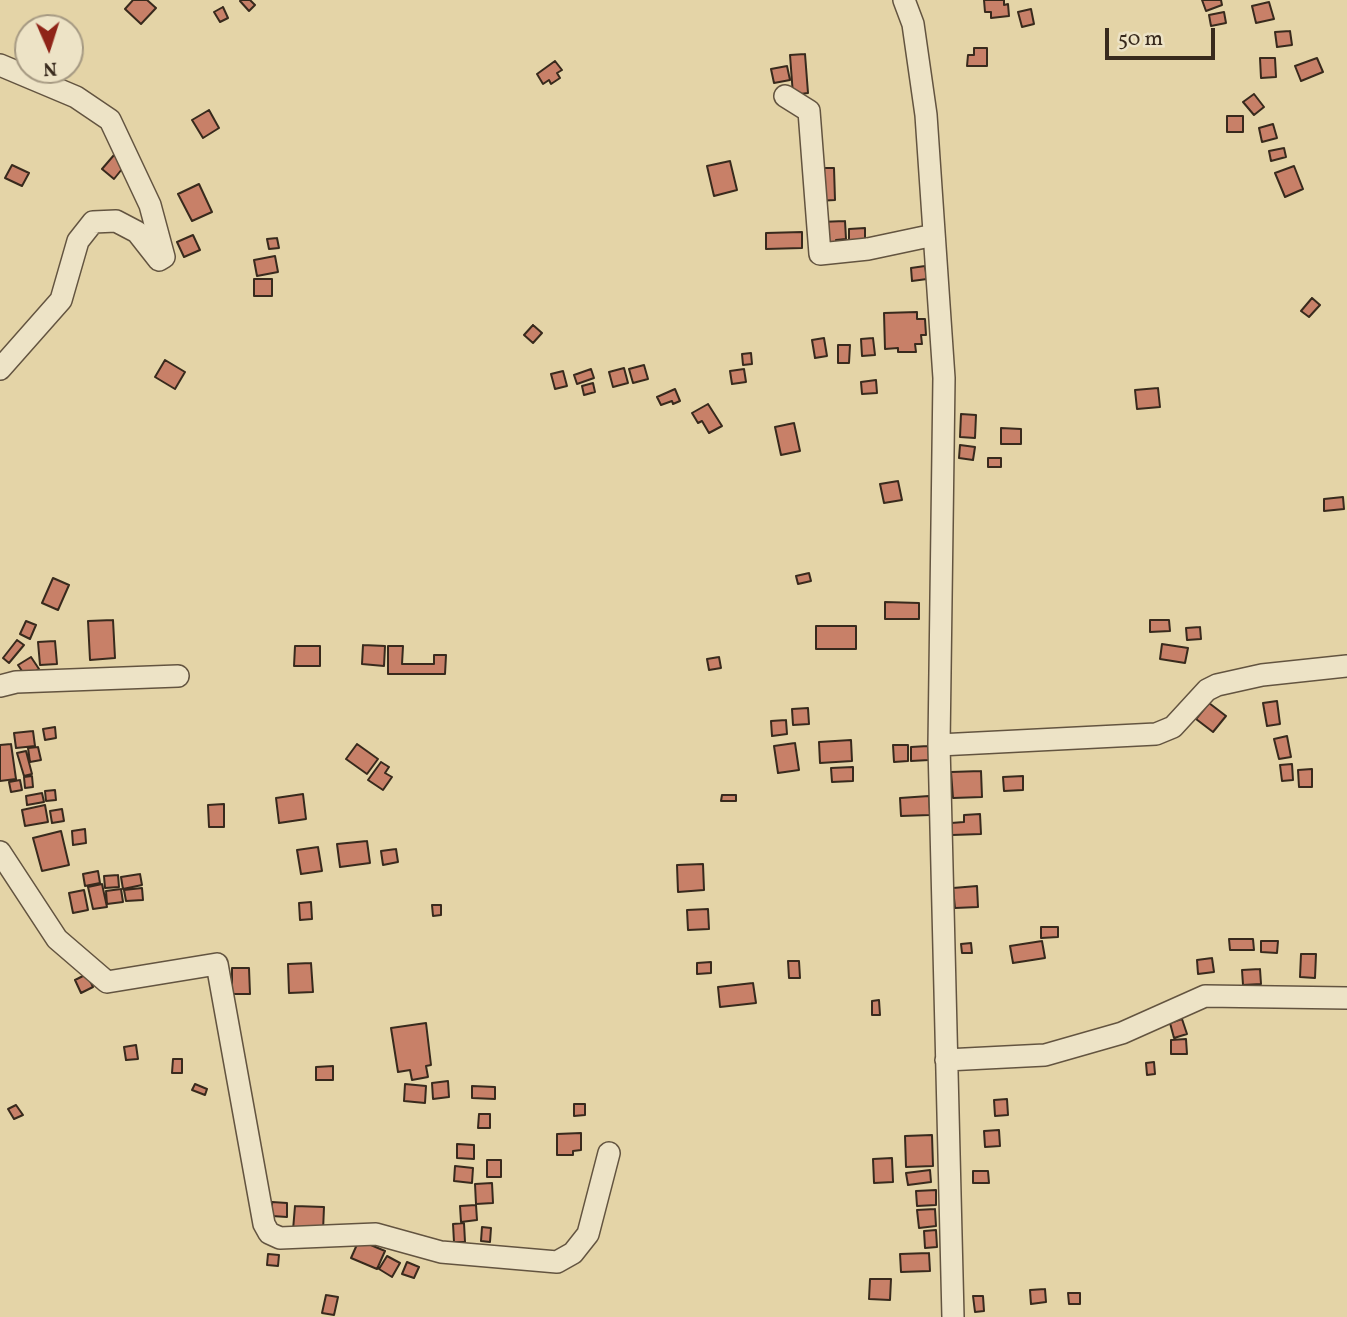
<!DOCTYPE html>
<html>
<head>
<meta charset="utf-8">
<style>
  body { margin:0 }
  #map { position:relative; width:1347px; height:1317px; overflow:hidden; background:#e4d4a7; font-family:Vollkorn,serif }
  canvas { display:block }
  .north { position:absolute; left:14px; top:14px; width:70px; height:70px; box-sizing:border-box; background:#ede3c6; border:2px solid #a59982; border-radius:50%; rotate:177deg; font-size:19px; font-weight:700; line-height:28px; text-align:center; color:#382a1d }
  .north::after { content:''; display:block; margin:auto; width:24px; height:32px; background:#8f2418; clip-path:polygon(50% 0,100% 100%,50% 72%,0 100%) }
  .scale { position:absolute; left:1105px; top:28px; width:110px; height:32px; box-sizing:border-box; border:4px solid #382a1d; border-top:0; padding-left:9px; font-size:21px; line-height:24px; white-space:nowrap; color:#382a1d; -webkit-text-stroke:5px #ede3c6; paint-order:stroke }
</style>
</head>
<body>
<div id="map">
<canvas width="1347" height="1317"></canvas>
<div class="north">N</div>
<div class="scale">50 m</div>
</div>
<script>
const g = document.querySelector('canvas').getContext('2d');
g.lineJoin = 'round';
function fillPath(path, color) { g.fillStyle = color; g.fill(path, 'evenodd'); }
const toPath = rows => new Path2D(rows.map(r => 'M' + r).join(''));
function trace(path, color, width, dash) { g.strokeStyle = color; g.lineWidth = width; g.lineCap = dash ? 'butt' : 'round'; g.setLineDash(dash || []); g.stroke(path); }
const building = toPath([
  [133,0,147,0,156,8,141,24,125,9,133,0],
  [242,0,250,0,255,5,249,11,240,1,242,0],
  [984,0,1004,0,1004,5,1008,4,1009,16,991,18,991,12,985,12,984,0],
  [1202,0,1221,0,1222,5,1206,11,1202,0],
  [1269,2,1274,19,1256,23,1252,6,1269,2],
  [223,7,228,18,220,22,214,12,223,7],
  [1031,9,1034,24,1022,27,1018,12,1031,9],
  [1224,12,1226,23,1211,26,1209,15,1224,12],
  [1290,31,1292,45,1277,47,1275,32,1290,31],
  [974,48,987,48,987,66,967,66,968,55,974,55,974,48],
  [805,54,808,93,793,95,790,55,805,54],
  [1260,58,1275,58,1276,77,1261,78,1260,58],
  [1317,58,1323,72,1301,81,1295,66,1317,58],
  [555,61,562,70,557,73,560,78,551,84,549,80,543,84,537,74,555,61],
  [787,66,790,80,774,83,771,69,787,66],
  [1254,94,1264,107,1254,115,1243,102,1254,94],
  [209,110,219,128,203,138,192,120,209,110],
  [1227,116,1243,116,1243,132,1227,132,1227,116],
  [1273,124,1277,138,1262,142,1259,128,1273,124],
  [1284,148,1286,157,1271,161,1269,151,1284,148],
  [114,155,126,164,114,179,102,169,114,155],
  [730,161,737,190,714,196,707,166,730,161],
  [12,165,29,173,22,186,5,178,12,165],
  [1294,166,1303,189,1285,197,1275,173,1294,166],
  [817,168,834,168,835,200,817,201,817,168],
  [199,184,212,212,192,221,178,194,199,184],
  [845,221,846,239,836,240,837,245,821,246,820,222,845,221],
  [865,228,865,240,849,242,849,229,865,228],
  [802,232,802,248,766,249,766,233,802,232],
  [193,235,200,250,184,257,177,242,193,235],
  [277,238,279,248,269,249,267,239,277,238],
  [275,256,278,272,257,276,254,260,275,256],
  [925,266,927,279,912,281,911,268,925,266],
  [254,279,272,279,272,296,254,296,254,279],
  [1312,298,1320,305,1309,317,1301,311,1312,298],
  [917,312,917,319,925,319,926,335,921,335,922,344,915,344,916,352,898,352,898,348,885,349,884,313,917,312],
  [533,325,542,333,533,343,524,335,533,325],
  [824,338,827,356,815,358,812,340,824,338],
  [873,338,875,355,862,356,861,339,873,338],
  [838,345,850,345,849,363,838,363,838,345],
  [751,353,752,364,743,365,742,354,751,353],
  [165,360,185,372,175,389,155,377,165,360],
  [644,365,648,379,633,383,629,369,644,365],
  [624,368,628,383,613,387,609,372,624,368],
  [591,369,594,378,577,384,574,375,591,369],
  [744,369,746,382,732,384,730,371,744,369],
  [563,371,567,386,555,389,551,374,563,371],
  [876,380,877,393,862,394,861,382,876,380],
  [593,383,595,392,584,395,582,386,593,383],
  [1158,388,1160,407,1137,409,1135,390,1158,388],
  [675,389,680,401,673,404,672,401,661,405,657,397,675,389],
  [708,404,722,426,709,433,702,421,698,423,692,413,708,404],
  [961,414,976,415,975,438,960,437,961,414],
  [794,423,800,451,781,455,775,427,794,423],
  [1001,428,1021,429,1021,444,1001,444,1001,428],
  [960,445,975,447,973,460,959,458,960,445],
  [988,458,1001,458,1001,467,988,467,988,458],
  [898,481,902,500,884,503,880,484,898,481],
  [1343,497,1344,509,1324,511,1324,499,1343,497],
  [809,573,811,581,798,584,796,576,809,573],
  [53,578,69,585,58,610,42,603,53,578],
  [885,602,919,603,919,619,885,619,885,602],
  [113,620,115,658,90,660,88,621,113,620],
  [1150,620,1169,620,1170,631,1150,632,1150,620],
  [26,621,36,625,30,639,20,634,26,621],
  [816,626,856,626,856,649,816,649,816,626],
  [1200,627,1201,639,1187,640,1186,628,1200,627],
  [17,640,24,645,9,663,3,658,17,640],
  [55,641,57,664,40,665,38,642,55,641],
  [1162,644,1188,648,1185,663,1160,659,1162,644],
  [363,645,385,646,384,666,362,664,363,645],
  [295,646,320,646,320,666,294,666,295,646],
  [388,646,403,646,402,664,434,664,434,655,446,655,445,674,388,674,388,646],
  [31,657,39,669,26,677,18,665,31,657],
  [719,657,721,668,709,670,707,659,719,657],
  [1277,701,1280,724,1267,726,1263,703,1277,701],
  [1209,703,1226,716,1213,732,1196,719,1209,703],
  [808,708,809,724,793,725,792,709,808,708],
  [786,720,787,734,772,736,771,721,786,720],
  [55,727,56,738,45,740,43,729,55,727],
  [33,731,35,746,16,748,14,733,33,731],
  [1287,736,1291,757,1279,759,1274,739,1287,736],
  [851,740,852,761,820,763,819,742,851,740],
  [795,743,799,770,778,773,774,746,795,743],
  [11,744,16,779,0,781,0,745,11,744],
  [357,744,378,759,367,774,346,759,357,744],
  [893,745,908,745,908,761,894,762,893,745],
  [928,746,929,760,911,761,911,747,928,746],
  [38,747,41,760,30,762,28,748,38,747],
  [26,751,32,774,24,776,17,753,26,751],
  [381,762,389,767,385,773,392,777,383,790,368,780,381,762],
  [1292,764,1293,780,1282,781,1280,765,1292,764],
  [853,767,853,781,832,782,831,768,853,767],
  [1312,769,1312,787,1299,787,1298,770,1312,769],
  [981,771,982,797,953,798,951,772,981,771],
  [32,776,33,787,25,788,24,777,32,776],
  [1023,776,1023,790,1004,791,1003,777,1023,776],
  [20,780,22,790,11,792,9,782,20,780],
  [55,790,56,800,46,801,45,791,55,790],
  [42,793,44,802,27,805,26,796,42,793],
  [303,794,306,819,279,823,276,798,303,794],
  [722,795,736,795,736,801,721,801,722,795],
  [929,796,930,815,901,816,900,798,929,796],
  [224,804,224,827,209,827,208,805,224,804],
  [45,805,48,822,25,826,22,810,45,805],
  [62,809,64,821,52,823,50,811,62,809],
  [980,814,981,834,952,835,951,823,964,822,964,815,980,814],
  [85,829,86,843,73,845,72,831,85,829],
  [61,831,69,865,42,871,33,838,61,831],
  [367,841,370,863,340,867,337,844,367,841],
  [318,847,322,871,301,874,297,850,318,847],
  [396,849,398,862,383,865,381,851,396,849],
  [703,864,704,890,678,892,677,865,703,864],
  [98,871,100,883,85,886,83,874,98,871],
  [140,874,142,885,123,889,121,877,140,874],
  [118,875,119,887,105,888,104,876,118,875],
  [102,884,107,907,93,909,88,887,102,884],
  [977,886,978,907,955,908,953,888,977,886],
  [142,888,143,900,126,901,124,890,142,888],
  [121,889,123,902,107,904,106,891,121,889],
  [84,890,88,910,73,913,69,893,84,890],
  [311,902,312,919,300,920,299,903,311,902],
  [432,905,441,905,441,915,433,916,432,905],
  [708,909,709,929,688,930,687,910,708,909],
  [1041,927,1058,927,1058,937,1041,938,1041,927],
  [1229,939,1253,939,1254,950,1230,950,1229,939],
  [1042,941,1045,958,1013,963,1010,946,1042,941],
  [1261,941,1278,941,1277,953,1261,952,1261,941],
  [971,943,972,953,962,953,961,944,971,943],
  [1301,954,1316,954,1315,978,1300,977,1301,954],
  [1212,958,1214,972,1198,974,1197,960,1212,958],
  [788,961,799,961,800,978,789,978,788,961],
  [711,962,711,973,697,974,697,963,711,962],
  [311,963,313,992,289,993,288,964,311,963],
  [232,968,249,968,250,994,232,994,232,968],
  [1260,969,1261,984,1243,985,1242,970,1260,969],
  [87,974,93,987,81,993,75,980,87,974],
  [753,983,756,1003,720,1007,718,987,753,983],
  [879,1000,880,1015,872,1015,872,1001,879,1000],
  [1182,1019,1187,1034,1174,1038,1170,1023,1182,1019],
  [426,1023,431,1065,426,1066,428,1077,412,1080,410,1070,398,1072,391,1028,426,1023],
  [1186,1039,1187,1054,1171,1054,1171,1040,1186,1039],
  [136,1045,138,1059,126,1060,124,1047,136,1045],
  [173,1059,182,1059,182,1073,172,1073,173,1059],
  [1154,1062,1155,1074,1147,1075,1146,1063,1154,1062],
  [333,1066,333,1080,316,1080,316,1067,333,1066],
  [448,1081,449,1097,433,1099,432,1083,448,1081],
  [195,1084,207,1089,205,1095,192,1090,195,1084],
  [405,1084,426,1086,425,1103,404,1101,405,1084],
  [472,1086,495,1087,495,1099,472,1098,472,1086],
  [1007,1099,1008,1115,995,1116,994,1100,1007,1099],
  [574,1104,585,1104,585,1115,574,1116,574,1104],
  [16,1105,23,1115,14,1119,8,1109,16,1105],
  [479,1114,490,1114,490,1128,478,1128,479,1114],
  [999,1130,1000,1146,985,1147,984,1131,999,1130],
  [581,1133,581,1150,573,1151,573,1155,557,1155,557,1134,581,1133],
  [932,1135,933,1166,906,1167,905,1136,932,1135],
  [457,1144,474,1145,474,1159,457,1158,457,1144],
  [892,1158,893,1182,874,1183,873,1159,892,1158],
  [487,1160,501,1160,501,1177,487,1177,487,1160],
  [455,1166,473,1168,472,1183,454,1181,455,1166],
  [930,1170,931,1182,908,1185,906,1173,930,1170],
  [973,1171,988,1171,989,1183,973,1183,973,1171],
  [492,1183,493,1203,476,1204,475,1184,492,1183],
  [936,1190,936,1205,917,1206,916,1191,936,1190],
  [272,1202,287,1203,287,1217,272,1216,272,1202],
  [476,1205,477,1220,461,1222,460,1206,476,1205],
  [295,1206,324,1207,323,1231,293,1230,295,1206],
  [935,1209,936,1226,919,1228,917,1210,935,1209],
  [464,1223,465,1242,454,1242,453,1224,464,1223],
  [482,1227,491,1228,490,1242,481,1241,482,1227],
  [936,1230,937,1247,925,1248,924,1231,936,1230],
  [359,1240,385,1251,377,1269,351,1258,359,1240],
  [929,1253,930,1271,901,1272,900,1254,929,1253],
  [268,1254,279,1255,278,1266,267,1265,268,1254],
  [387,1256,400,1263,392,1277,379,1269,387,1256],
  [407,1262,419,1267,414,1278,402,1274,407,1262],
  [870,1279,891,1279,890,1300,869,1299,870,1279],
  [1045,1289,1046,1302,1031,1304,1030,1290,1045,1289],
  [1068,1293,1080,1293,1080,1304,1069,1304,1068,1293],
  [326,1295,338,1297,334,1315,322,1313,326,1295],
  [973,1296,983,1296,984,1311,975,1312,973,1296]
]);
fillPath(building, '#c88068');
trace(building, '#382a1d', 2);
const minor = toPath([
  [904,0,913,24,926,115,944,378,939,745,953,1317],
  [0,65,76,97,110,120,150,205,164,257,159,260,137,232,116,221,93,222,78,241,61,300,0,369],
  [785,96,809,111,820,254,868,249,934,235],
  [0,686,16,682,178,676],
  [939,745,1156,734,1173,727,1207,690,1217,685,1262,675,1347,666],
  [0,852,57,939,107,982,217,964,264,1224,269,1233,280,1238,376,1234,441,1252,557,1262,573,1253,588,1234,609,1153],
  [946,1060,1045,1055,1122,1033,1205,996,1347,998]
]);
trace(minor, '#635440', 24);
trace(minor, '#ede3c6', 21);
</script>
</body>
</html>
